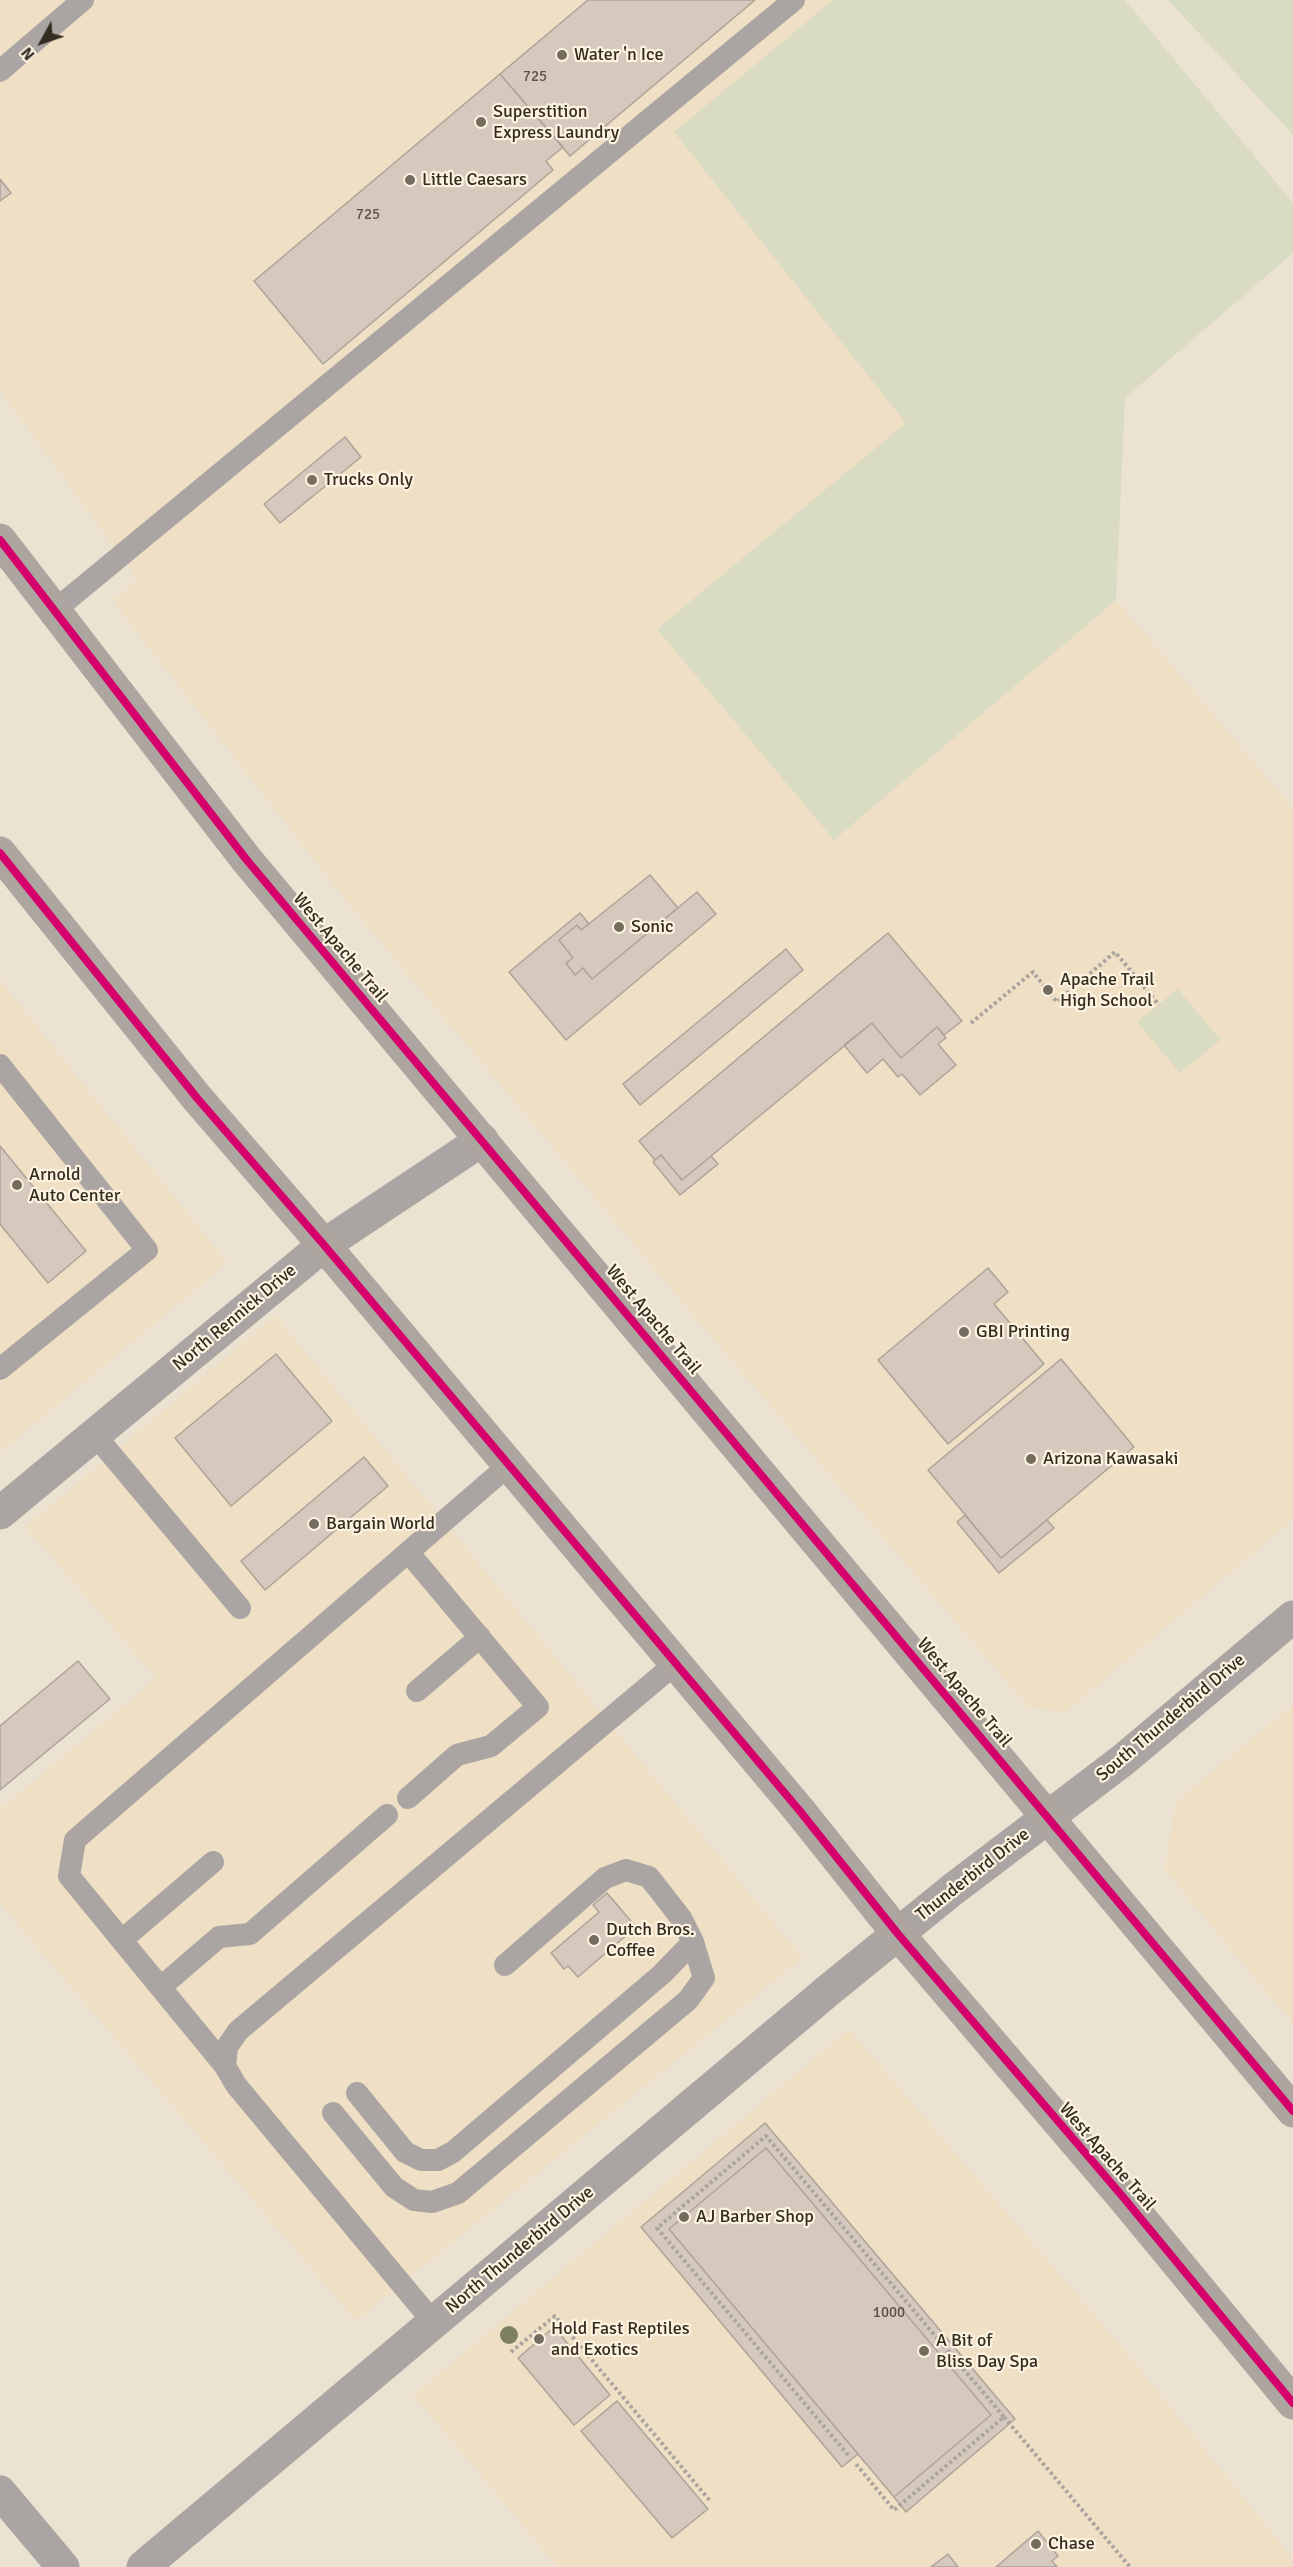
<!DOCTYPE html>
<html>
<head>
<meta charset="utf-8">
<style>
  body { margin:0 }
  #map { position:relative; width:1293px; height:2567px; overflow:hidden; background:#ece2d2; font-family:Signika,sans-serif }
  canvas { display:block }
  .north { position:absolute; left:12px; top:12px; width:60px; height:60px; -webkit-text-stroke:4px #fef3e1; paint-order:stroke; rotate:230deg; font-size:16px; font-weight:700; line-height:24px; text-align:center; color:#332c21 }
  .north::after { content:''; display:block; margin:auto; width:21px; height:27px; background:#332c21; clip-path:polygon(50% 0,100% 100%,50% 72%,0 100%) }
</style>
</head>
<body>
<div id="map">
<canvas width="1293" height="2567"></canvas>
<div class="north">N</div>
</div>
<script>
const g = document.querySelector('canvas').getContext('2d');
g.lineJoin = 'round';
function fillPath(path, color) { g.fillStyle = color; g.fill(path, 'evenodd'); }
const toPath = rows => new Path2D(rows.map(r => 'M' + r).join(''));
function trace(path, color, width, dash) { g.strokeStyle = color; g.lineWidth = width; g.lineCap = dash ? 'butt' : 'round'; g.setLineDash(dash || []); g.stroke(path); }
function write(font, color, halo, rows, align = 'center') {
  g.font = font + ' Signika,sans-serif'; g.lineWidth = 4.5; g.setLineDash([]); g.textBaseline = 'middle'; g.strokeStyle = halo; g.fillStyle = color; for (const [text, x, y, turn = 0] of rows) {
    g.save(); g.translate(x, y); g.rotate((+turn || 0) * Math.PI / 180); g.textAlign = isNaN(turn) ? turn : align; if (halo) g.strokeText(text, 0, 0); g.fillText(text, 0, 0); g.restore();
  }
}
fillPath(toPath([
  [0,0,833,0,675,132,907,423,658,629,834,840,1116,600,1293,809,1293,1519,1065,1712,1029,1707,707,1331,342,895,113,601,138,579,0,390],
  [0,981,227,1263,0,1452],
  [275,1316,802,1958,356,2320,0,1903,0,1810,157,1678,26,1527],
  [1293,1705,1293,2024,1165,1869,1176,1802],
  [849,2030,1119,2344,1293,2559,1293,2567,558,2567,414,2395]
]), '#efdfc4');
fillPath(toPath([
  [833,0,1125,0,1293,203,1293,253,1125,398,1116,600,834,840,657,629,906,423,674,132],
  [1168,0,1293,0,1293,135],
  [1178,989,1220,1040,1180,1073,1137,1022]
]), '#d9dcc3');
const building = toPath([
  [588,0,755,0,570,156,500,74,588,0],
  [500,74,563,147,546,161,553,170,323,364,254,281,500,74],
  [0,179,11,193,0,201,0,179],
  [345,437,361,457,280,523,264,504,345,437],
  [650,875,678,908,592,979,583,968,575,975,566,963,573,958,559,940,577,925,581,930,650,875],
  [697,892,716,914,566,1040,509,972,580,913,589,924,581,930,577,925,559,940,573,958,566,963,575,975,583,968,592,979,697,892],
  [888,933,962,1021,944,1035,937,1027,901,1058,872,1023,682,1180,661,1155,655,1160,639,1141,888,933],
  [786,949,803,970,640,1105,623,1084,786,949],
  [872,1023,901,1058,937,1027,946,1038,938,1044,956,1065,920,1095,902,1074,898,1077,883,1059,867,1073,844,1045,872,1023],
  [0,1146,86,1251,48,1283,0,1224,0,1146],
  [661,1155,682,1180,711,1156,718,1164,680,1195,653,1162,661,1155],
  [988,1268,1008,1292,994,1304,1044,1364,948,1444,878,1360,988,1268],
  [276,1354,332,1421,231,1506,175,1438,276,1354],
  [1061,1359,1134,1447,1001,1558,928,1470,1061,1359],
  [364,1457,388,1486,265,1590,241,1561,364,1457],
  [965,1515,1001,1558,1047,1520,1054,1528,999,1573,957,1522,965,1515],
  [78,1661,110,1699,0,1790,0,1726,78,1661],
  [607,1893,636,1927,578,1977,568,1966,564,1969,551,1953,599,1912,593,1905,607,1893],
  [765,2123,1015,2419,906,2512,894,2497,991,2415,766,2148,669,2229,858,2454,842,2467,641,2227,765,2123],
  [766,2148,991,2415,894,2497,669,2229,766,2148],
  [554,2327,610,2395,574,2425,518,2358,554,2327],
  [617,2401,708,2509,672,2538,581,2431,617,2401],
  [1038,2531,1058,2556,1052,2561,1057,2567,996,2567,1038,2531],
  [948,2554,958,2567,931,2567,948,2554]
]);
fillPath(building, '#d5c8bd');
trace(building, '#ada399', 1.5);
trace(toPath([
  [971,1023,1033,972,1057,1002,1115,952,1159,1005],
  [511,2352,555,2316,711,2502],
  [1004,2417,1130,2567],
  [848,2455,657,2228,766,2136,1004,2417,894,2510,856,2464]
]), '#aaa49f', 4, [3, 3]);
trace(toPath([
  [0,71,83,0],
  [55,610,794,0],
  [0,1065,147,1250,0,1369],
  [95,1435,240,1608],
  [417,1691,480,1637],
  [408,1798,457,1755,491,1746,538,1707,409,1553],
  [122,1940,213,1862],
  [161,1987,219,1937,250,1934,387,1815],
  [225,2066,69,1876,75,1840,509,1465],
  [357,2093,405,2152,421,2160,438,2160,453,2152,662,1974,693,1942],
  [333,2113,394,2187,414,2200,432,2202,458,2193,688,2000,704,1978,693,1942,681,1918,649,1877,626,1870,605,1878,505,1965],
  [434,2323,236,2085,225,2066,227,2047,238,2031,675,1664]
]), '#aaa4a2', 22);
trace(toPath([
  [0,1513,324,1245,482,1140],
  [0,2492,63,2567],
  [143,2567,830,1989,952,1890,1123,1760,1293,1617]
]), '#aaa4a2', 33);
trace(toPath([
  [0,540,246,859,1293,2111],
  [0,853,197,1098,324,1245,799,1810,898,1934,1123,2197,1293,2403]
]), '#ada6a0', 33);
trace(toPath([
  [0,540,246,859,1293,2111],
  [0,853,197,1098,324,1245,799,1810,898,1934,1123,2197,1293,2403]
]), '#d6006c', 8);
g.fillStyle = '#7c805f';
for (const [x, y] of [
  [509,2335]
]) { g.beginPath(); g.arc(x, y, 9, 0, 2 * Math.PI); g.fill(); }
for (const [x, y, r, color] of [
  [562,55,6,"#746c5f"],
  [481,122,6,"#746c5f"],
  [410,180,6,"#746c5f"],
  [312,480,6,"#746c5f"],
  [619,927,6,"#746c5f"],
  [1048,990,6,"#746c5f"],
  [17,1185,6,"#746c5f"],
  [964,1332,6,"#746c5f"],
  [1031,1459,6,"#746c5f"],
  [314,1524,6,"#746c5f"],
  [594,1940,6,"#746c5f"],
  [684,2217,6,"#746c5f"],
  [539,2339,6,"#746c5f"],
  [924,2351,6,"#746c5f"],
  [1036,2544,6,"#746c5f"]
]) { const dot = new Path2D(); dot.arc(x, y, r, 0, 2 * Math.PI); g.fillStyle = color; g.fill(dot); trace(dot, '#fef3e1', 2); }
write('15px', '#5c5348', null, [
  ["725",535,77],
  ["725",368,215],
  ["1000",889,2313]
]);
write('18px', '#332c21', '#fef3e1', [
  ["Water 'n Ice",574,55],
  ["Superstition",493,112],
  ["Express Laundry",493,133],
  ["Little Caesars",422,180],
  ["Trucks Only",324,480],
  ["Sonic",631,927],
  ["Apache Trail",1060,980],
  ["High School",1060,1001],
  ["Arnold",29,1175],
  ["Auto Center",29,1196],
  ["GBI Printing",976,1332],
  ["Arizona Kawasaki",1043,1459],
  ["Bargain World",326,1524],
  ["Dutch Bros.",606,1930],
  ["Coffee",606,1951],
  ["AJ Barber Shop",696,2217],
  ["Hold Fast Reptiles",551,2329],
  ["and Exotics",551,2350],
  ["A Bit of",936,2341],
  ["Bliss Day Spa",936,2362],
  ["Chase",1048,2544]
], 'left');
write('18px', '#332c21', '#fef3e1', [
  ["West Apache Trail",340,948,50],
  ["North Rennick Drive",235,1318,-40],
  ["West Apache Trail",653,1320,50],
  ["West Apache Trail",964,1693,50],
  ["South Thunderbird Drive",1171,1718,-40],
  ["Thunderbird Drive",973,1875,-38],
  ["West Apache Trail",1107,2157,49],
  ["North Thunderbird Drive",520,2250,-40]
]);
</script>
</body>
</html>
